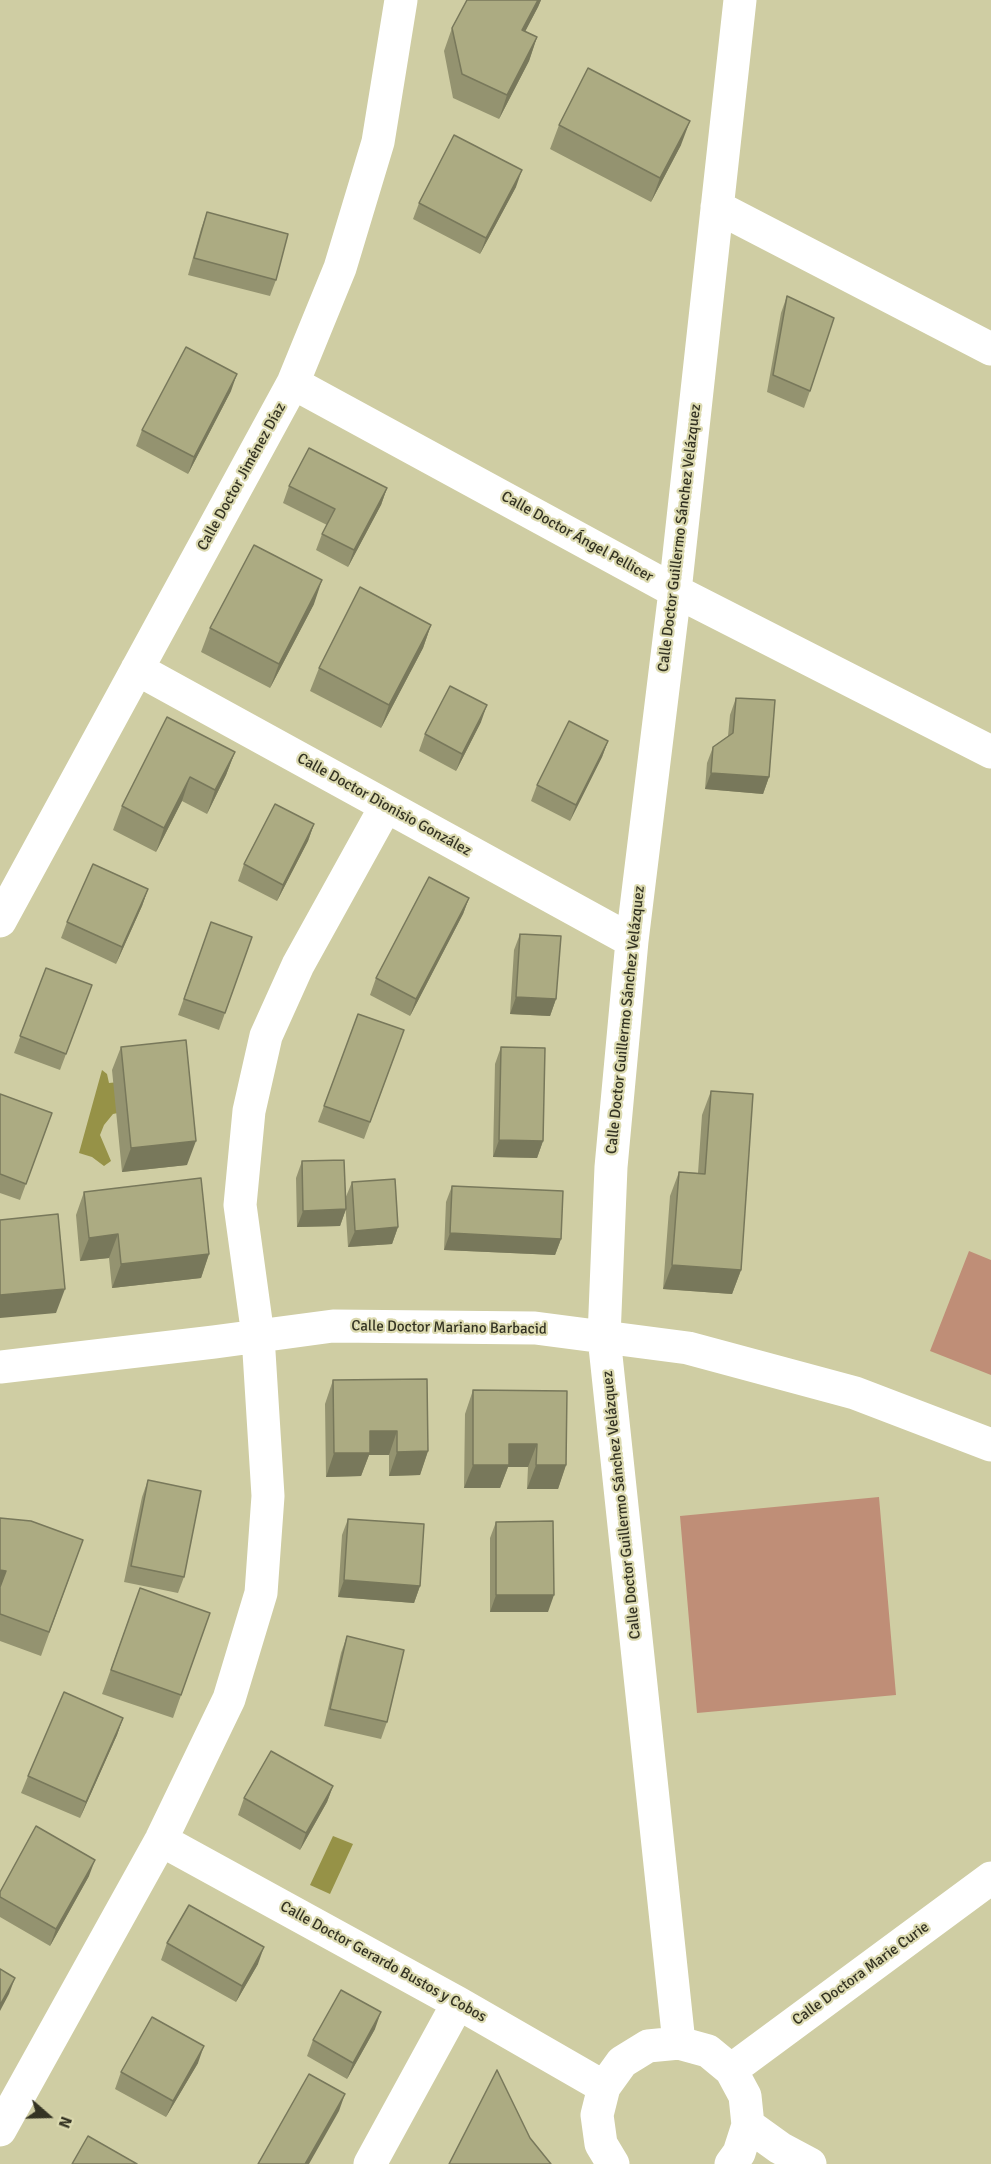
<!DOCTYPE html>
<html>
<head>
<meta charset="utf-8">
<style>
  body { margin:0 }
  #map { position:relative; width:991px; height:2164px; overflow:hidden; background:#cfcda3; font-family:Signika,sans-serif }
  canvas { display:block }
  .north { position:absolute; left:18px; top:2086px; width:60px; height:60px; -webkit-text-stroke:4px #dcdab0; paint-order:stroke; rotate:110deg; font-size:16px; font-weight:700; line-height:24px; text-align:center; color:#343323 }
  .north::after { content:''; display:block; margin:auto; width:21px; height:27px; background:#343323; clip-path:polygon(50% 0,100% 100%,50% 72%,0 100%) }
</style>
</head>
<body>
<div id="map">
<canvas width="991" height="2164"></canvas>
<div class="north">N</div>
</div>
<script>
const g = document.querySelector('canvas').getContext('2d');
g.lineJoin = 'round';
function fillPath(path, color) { g.fillStyle = color; g.fill(path, 'evenodd'); }
const toPath = rows => new Path2D(rows.map(r => 'M' + r).join(''));
function trace(path, color, width, dash) { g.strokeStyle = color; g.lineWidth = width; g.lineCap = dash ? 'butt' : 'round'; g.setLineDash(dash || []); g.stroke(path); }
function write(font, color, halo, rows, align = 'center') {
  g.font = font + ' Signika,sans-serif'; g.lineWidth = 4.5; g.setLineDash([]); g.textBaseline = 'middle'; g.strokeStyle = halo; g.fillStyle = color; for (const [text, x, y, turn = 0] of rows) {
    g.save(); g.translate(x, y); g.rotate((+turn || 0) * Math.PI / 180); g.textAlign = isNaN(turn) ? turn : align; if (halo) g.strokeText(text, 0, 0); g.fillText(text, 0, 0); g.restore();
  }
}
fillPath(toPath([
  [969,1251,991,1260,991,1375,930,1351],
  [879,1497,896,1695,697,1713,680,1516]
]), '#bf8e77');
fillPath(toPath([
  [102,1070,107,1074,109,1083,138,1080,132,1110,113,1114,104,1125,100,1135,111,1161,104,1166,92,1157,79,1153],
  [333,1836,353,1844,330,1894,310,1885]
]), '#969247');
trace(toPath([
  [717,207,991,349],
  [293,383,675,591,991,752],
  [137,669,632,941],
  [0,921,293,383,340,268,378,142,401,0],
  [0,1367,214,1342,333,1326,535,1328,688,1348,855,1393,991,1445],
  [161,1840,458,2003,604,2087],
  [679,2043,604,1337,611,1167,632,941,675,591,740,0],
  [731,2070,991,1878],
  [748,2125,780,2148,810,2164],
  [0,2130,161,1840,229,1699,261,1593,268,1496,258,1336,240,1205,249,1111,266,1036,298,965,386,806],
  [370,2164,458,2003],
  [613,2164,601,2144,597,2115,604,2087,622,2062,648,2046,679,2043,708,2051,731,2070,745,2096,748,2125,739,2153,731,2164]
]), '#fff', 33);
fillPath(toPath([
  [467,0,541,0,538,7,525,31,537,37,529,61,499,119,453,98,444,51,452,28],
  [559,125,681,145,651,202,550,149],
  [516,187,480,254,413,219,419,203],
  [207,212,276,280,270,296,188,275,201,229],
  [787,296,810,391,804,408,767,392,781,313],
  [231,391,188,474,136,446,142,430],
  [289,486,387,488,381,505,348,567,316,550,322,534,327,525,283,503],
  [314,604,270,688,201,652,210,628],
  [431,625,423,648,381,728,310,691,319,668],
  [736,698,769,777,763,794,705,789,707,763,713,747,728,736,730,715],
  [481,722,456,771,419,751,425,734],
  [608,741,602,757,570,821,531,801,537,785],
  [235,752,226,775,207,814,182,801,156,852,113,830,122,806],
  [314,824,308,841,277,901,238,881,244,864],
  [148,889,142,906,116,964,61,938,67,922],
  [469,898,463,914,410,1016,370,995,376,978],
  [211,922,252,937,219,1030,178,1015],
  [520,934,556,999,550,1016,510,1014,514,950],
  [46,968,92,985,60,1070,14,1053],
  [358,1014,404,1030,364,1139,318,1122],
  [121,1047,187,1165,122,1172,112,1070],
  [501,1047,543,1141,537,1158,493,1157,495,1064],
  [711,1091,741,1270,732,1294,663,1289,670,1196,679,1172,698,1173,702,1115],
  [0,1094,52,1113,20,1200,0,1193],
  [302,1161,346,1209,340,1226,297,1227,296,1178],
  [352,1182,398,1227,392,1244,348,1247,345,1199],
  [452,1186,561,1239,555,1255,444,1250,446,1202],
  [84,1192,209,1254,201,1278,112,1288,109,1258,80,1261,76,1215],
  [333,1380,428,1451,420,1475,389,1476,389,1455,369,1455,361,1476,326,1477,325,1404],
  [473,1390,566,1465,558,1489,527,1489,528,1467,508,1467,500,1488,464,1488,465,1414],
  [148,1480,184,1577,178,1593,124,1582,142,1497],
  [0,1518,83,1540,41,1656,0,1641],
  [348,1519,420,1586,414,1603,338,1597,342,1535],
  [496,1522,548,1612,490,1612,490,1538],
  [140,1588,210,1613,173,1718,102,1694],
  [347,1636,387,1722,381,1739,324,1726,341,1653],
  [123,1718,117,1735,80,1818,21,1793,28,1776],
  [333,1786,327,1802,300,1850,238,1815,244,1798],
  [89,1876,50,1946,0,1917,0,1892],
  [167,1943,258,1964,236,2002,161,1960],
  [375,2029,347,2079,307,2056,313,2040],
  [198,2063,166,2117,115,2089,121,2072]
]), '#949370');
fillPath(toPath([
  [538,0,541,0,538,7,514,53,522,30],
  [537,37,529,61,499,119,507,95],
  [690,121,681,145,651,202,660,178],
  [522,170,516,187,480,254,486,238],
  [237,374,231,391,188,474,194,457],
  [387,488,381,505,348,567,354,550],
  [322,580,314,604,270,688,279,664],
  [431,625,423,648,381,728,389,705],
  [487,705,481,722,456,771,462,754],
  [608,741,602,757,570,821,576,805],
  [235,752,226,775,207,814,215,790],
  [711,773,769,777,763,794,705,789],
  [190,777,182,801,156,852,164,828],
  [314,824,308,841,277,901,283,885],
  [148,889,142,906,116,964,122,947],
  [469,898,463,914,410,1016,416,999],
  [516,997,556,999,550,1016,510,1014],
  [499,1140,543,1141,537,1158,493,1157],
  [196,1141,187,1165,122,1172,131,1148],
  [346,1209,340,1226,297,1227,303,1211],
  [398,1227,392,1244,348,1247,355,1231],
  [450,1233,561,1239,555,1255,444,1250],
  [118,1234,109,1258,80,1261,89,1238],
  [209,1254,201,1278,112,1288,121,1264],
  [672,1265,741,1270,732,1294,663,1289],
  [65,1289,56,1313,0,1318,0,1295],
  [370,1431,397,1431,389,1455,369,1455,361,1476,326,1477,334,1453],
  [509,1444,537,1444,528,1467,508,1467,500,1488,464,1488,473,1465],
  [428,1451,420,1475,389,1476,397,1452],
  [536,1465,566,1465,558,1489,527,1489],
  [0,1570,6,1571,0,1588],
  [344,1580,420,1586,414,1603,338,1597],
  [496,1595,554,1595,548,1612,490,1612],
  [123,1718,117,1735,80,1818,86,1802],
  [333,1786,327,1802,300,1850,306,1833],
  [95,1860,89,1876,50,1946,56,1929],
  [264,1947,258,1964,236,2002,242,1986],
  [15,1978,9,1994,0,2011,0,2005],
  [381,2012,375,2029,347,2079,353,2063],
  [204,2046,198,2063,166,2117,173,2101],
  [345,2094,339,2111,309,2164,305,2164]
]), '#78785b');
const building = toPath([
  [467,0,538,0,522,30,537,37,507,95,462,74,452,28,467,0],
  [588,68,690,121,660,178,559,125,588,68],
  [454,135,522,170,486,238,419,203,454,135],
  [207,212,288,234,276,280,194,258,207,212],
  [787,296,834,318,810,391,773,375,787,296],
  [186,347,237,374,194,457,142,430,186,347],
  [309,448,387,488,354,550,322,534,335,509,289,486,309,448],
  [254,545,322,580,279,664,210,628,254,545],
  [360,587,431,625,389,705,319,668,360,587],
  [450,686,487,705,462,754,425,734,450,686],
  [736,698,775,700,769,777,711,773,713,747,733,733,736,698],
  [167,717,235,752,215,790,190,777,164,828,122,806,167,717],
  [569,721,608,741,576,805,537,785,569,721],
  [275,804,314,824,283,885,244,864,275,804],
  [93,864,148,889,122,947,67,922,93,864],
  [429,877,469,898,416,999,376,978,429,877],
  [211,922,252,937,225,1013,184,999,211,922],
  [520,934,561,936,556,999,516,997,520,934],
  [46,968,92,985,66,1054,20,1036,46,968],
  [358,1014,404,1030,370,1122,324,1106,358,1014],
  [186,1040,196,1141,131,1148,121,1047,186,1040],
  [501,1047,545,1048,543,1141,499,1140,501,1047],
  [711,1091,753,1094,741,1270,672,1265,679,1172,705,1174,711,1091],
  [0,1094,52,1113,26,1184,0,1174,0,1094],
  [344,1160,346,1209,303,1211,302,1161,344,1160],
  [201,1178,209,1254,121,1264,118,1234,89,1238,84,1192,201,1178],
  [395,1179,398,1227,355,1231,352,1182,395,1179],
  [452,1186,563,1191,561,1239,450,1233,452,1186],
  [58,1214,65,1289,0,1295,0,1220,58,1214],
  [427,1379,428,1451,397,1452,397,1431,370,1431,370,1453,334,1453,333,1380,427,1379],
  [473,1390,567,1391,566,1465,536,1465,537,1444,509,1444,509,1465,473,1465,473,1390],
  [148,1480,201,1491,184,1577,131,1566,148,1480],
  [0,1518,31,1521,83,1540,49,1632,0,1614,0,1587,6,1571,0,1570,0,1518],
  [348,1519,424,1524,420,1586,344,1580,348,1519],
  [553,1521,554,1595,496,1595,496,1522,553,1521],
  [140,1588,210,1613,181,1695,111,1670,140,1588],
  [347,1636,404,1650,387,1722,330,1709,347,1636],
  [64,1692,123,1718,86,1802,28,1776,64,1692],
  [271,1751,333,1786,306,1833,244,1798,271,1751],
  [36,1826,95,1860,56,1929,0,1897,0,1892,36,1826],
  [189,1905,264,1947,242,1986,167,1943,189,1905],
  [0,1969,15,1978,0,2005,0,1969],
  [341,1990,381,2012,353,2063,313,2040,341,1990],
  [152,2017,204,2046,173,2101,121,2072,152,2017],
  [497,2070,530,2138,551,2164,449,2164,497,2070],
  [309,2074,345,2094,305,2164,258,2164,309,2074],
  [88,2136,137,2164,72,2164,88,2136]
]);
fillPath(building, '#acab82');
trace(building, '#78785b', 1.5);
write('15px', '#343323', '#dcdab0', [
  ["Calle Doctor Jiménez Díaz",242,477,-61],
  ["Calle Doctor Ángel Pellicer",577,537,29],
  ["Calle Doctor Guillermo Sánchez Velázquez",680,538,-83],
  ["Calle Doctor Dionisio González",384,805,29],
  ["Calle Doctor Guillermo Sánchez Velázquez",626,1020,-84],
  ["Calle Doctor Mariano Barbacid",449,1328,1],
  ["Calle Doctor Guillermo Sánchez Velázquez",622,1505,-96],
  ["Calle Doctor Gerardo Bustos y Cobos",383,1962,29],
  ["Calle Doctora Marie Curie",861,1974,-36]
]);
</script>
</body>
</html>
